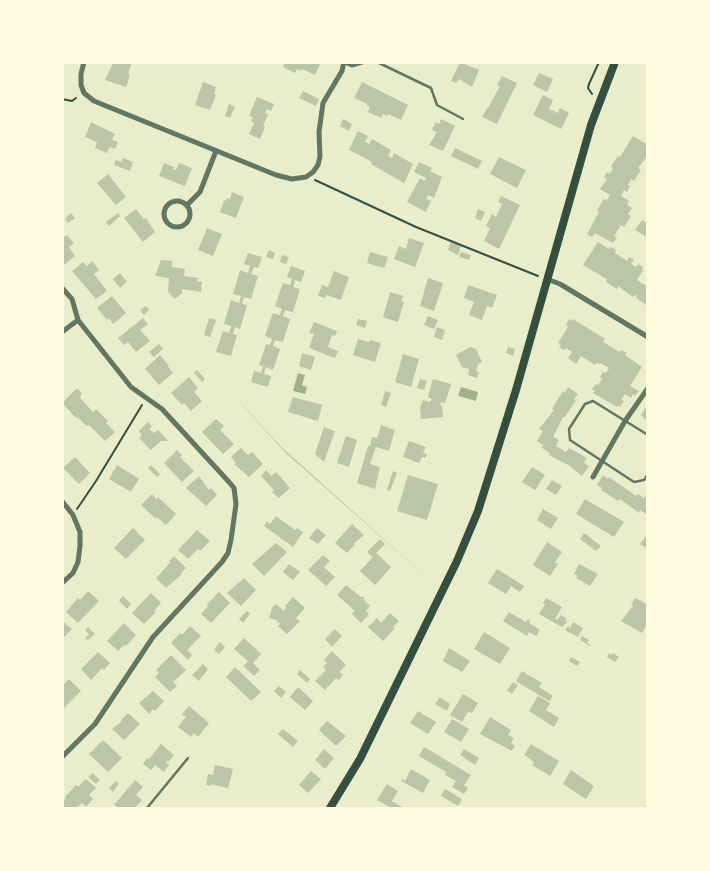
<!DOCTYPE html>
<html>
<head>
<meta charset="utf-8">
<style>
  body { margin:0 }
  #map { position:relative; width:710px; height:871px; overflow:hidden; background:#e9edc9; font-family:"Exo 2",sans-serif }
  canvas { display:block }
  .frame { position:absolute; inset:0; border:64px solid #fefae0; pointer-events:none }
</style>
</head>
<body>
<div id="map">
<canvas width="710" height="871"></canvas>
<div class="frame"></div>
</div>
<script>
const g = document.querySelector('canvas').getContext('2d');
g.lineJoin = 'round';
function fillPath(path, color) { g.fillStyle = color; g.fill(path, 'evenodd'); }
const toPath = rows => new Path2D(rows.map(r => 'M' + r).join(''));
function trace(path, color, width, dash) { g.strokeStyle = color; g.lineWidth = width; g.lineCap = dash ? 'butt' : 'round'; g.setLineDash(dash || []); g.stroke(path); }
fillPath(toPath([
  [63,178,228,389,283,449,434,584,284,451,228,389],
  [298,373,305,375,302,385,307,387,305,394,293,391],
  [461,387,478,392,476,401,458,396]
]), '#a3b18a');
fillPath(toPath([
  [117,62,132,62,128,74,130,75,126,87,105,80,113,63,117,64],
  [285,62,321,62,315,75,302,69,301,71,297,69,295,73,283,67],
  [460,62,479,70,472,87,459,79,456,83,451,81],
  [539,73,553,79,547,92,533,85],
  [502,76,517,83,497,124,482,117,487,108,488,108,500,86,497,85],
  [203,82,216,87,214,94,216,95,210,110,195,105],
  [362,82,408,105,401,120,388,114,387,116,383,114,381,118,368,112,370,107,367,106,367,104,354,98],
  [303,91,319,99,316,106,299,98],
  [543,95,553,100,549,109,558,113,560,108,569,113,561,129,533,115],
  [257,97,274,104,271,111,267,109,265,113,268,114,263,126,265,127,260,139,249,134,254,123,251,121,253,117,249,116],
  [229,104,235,107,230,118,225,116],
  [343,119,352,124,349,131,340,126],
  [441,119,455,126,443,151,429,145,437,132,432,130,436,122,439,124],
  [91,122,115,134,112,140,118,142,115,149,110,147,107,153,95,148,97,142,85,137],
  [358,131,368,136,365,142,369,144,372,139,391,150,388,156,392,158,394,153,413,164,404,183,371,164,372,162,363,157,349,150],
  [633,136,648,145,648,155,638,168,641,170,634,181,631,179,628,185,630,186,627,192,624,190,621,196,629,201,627,205,632,208,628,214,631,216,624,227,621,225,614,236,617,238,613,243,595,233,592,237,587,234,599,212,597,210,604,199,606,201,610,195,600,189,607,179,604,177,607,172,610,174,613,168,611,166,618,156,620,157],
  [455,148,482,161,478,169,451,156],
  [499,157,526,170,517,188,490,174],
  [123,158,133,162,130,171,114,165,116,160,122,162],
  [419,162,432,168,430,171,442,177,434,198,428,195,426,199,431,201,426,212,407,202,420,178,425,181,426,178,414,172],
  [164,163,174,167,173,169,176,170,179,163,192,168,185,186,159,176],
  [108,174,126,197,116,205,97,183],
  [232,192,244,197,236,218,220,212,224,200,226,201,227,198,230,199],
  [501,196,520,205,499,249,484,241,490,228,486,226,492,214,496,217,502,204,498,202],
  [136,209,144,219,146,218,155,232,143,242,124,218],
  [478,209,485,212,481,221,475,218],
  [71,213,75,218,68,223,65,219],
  [118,213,120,216,109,226,106,222],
  [642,220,648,223,648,238,635,230],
  [207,228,222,234,213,256,198,250],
  [67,235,74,243,69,247,75,256,64,265,62,238],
  [409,238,424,243,415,267,394,259,399,246,406,249],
  [451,242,461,246,458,255,448,250],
  [598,242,609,249,611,247,616,250,615,253,627,261,629,257,634,260,631,264,636,267,638,264,643,267,642,269,643,270,637,280,648,287,648,306,636,298,637,296,635,295,633,297,618,286,617,289,606,282,607,279,583,265],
  [269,250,275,253,273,259,266,257],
  [370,252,388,257,384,268,367,263],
  [461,252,471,255,469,260,459,257],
  [248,253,262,257,258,268,254,267,251,274,258,276,251,299,244,297,242,304,247,305,240,329,235,327,233,334,237,335,231,356,216,352,223,331,229,333,231,326,224,324,231,300,239,303,241,296,233,294,240,270,248,273,250,266,244,264],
  [282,255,289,257,286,264,280,262],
  [161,260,172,261,172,267,185,269,184,276,198,278,197,281,202,282,201,292,182,289,182,293,175,299,168,292,169,278,155,276],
  [92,261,99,270,94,274,107,291,96,299,72,271,83,262,87,266],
  [291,266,305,271,301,282,295,280,293,287,300,289,293,312,285,310,283,316,290,319,283,342,275,340,273,346,280,349,273,370,266,367,264,374,271,376,268,387,251,382,254,371,261,373,263,366,259,365,266,344,270,345,272,339,265,336,273,313,280,315,282,309,275,306,283,283,290,285,292,279,287,277],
  [334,271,349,277,341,300,326,295,325,298,318,296,322,285,328,287],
  [120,273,127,282,120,288,113,279],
  [428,278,443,283,434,311,420,306],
  [468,285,497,295,492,308,487,306,482,320,469,315,474,302,464,298],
  [390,292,403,296,401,301,404,302,398,322,383,317],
  [112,296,126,313,113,324,109,318,107,320,97,308],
  [146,306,149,310,144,315,140,310],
  [428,316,438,320,434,329,424,325],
  [143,318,148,324,140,330,150,341,136,352,128,342,124,345,118,338],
  [209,318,216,320,210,337,204,335],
  [358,319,367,321,365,328,356,325],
  [569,319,572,321,573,319,605,339,603,342,620,352,621,350,627,353,625,355,642,367,630,386,639,391,635,396,633,394,631,398,625,394,621,400,624,401,620,407,618,405,617,407,593,393,595,391,592,389,596,384,598,385,602,379,600,377,603,372,606,373,609,368,600,363,599,364,596,363,595,365,581,356,576,364,568,358,572,352,566,348,564,350,559,347,561,344,558,343,568,327,566,325],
  [314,322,337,331,335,336,332,335,328,347,338,351,335,358,309,348,314,334,309,333],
  [437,327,445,330,442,340,434,337],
  [358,339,369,342,370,340,381,343,375,362,353,355],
  [159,344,163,349,154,357,149,352],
  [470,347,476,349,482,362,478,364,476,371,479,372,477,378,468,375,469,369,462,367,456,355],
  [508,347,515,349,513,356,506,353],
  [302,353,315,357,311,370,299,366],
  [403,354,419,359,411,387,395,382],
  [160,355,169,366,168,367,173,373,159,385,145,369],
  [197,370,205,379,202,382,194,373],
  [189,377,198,388,194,392,202,401,191,411,184,403,182,405,171,393],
  [420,379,427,381,424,390,417,388],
  [433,379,451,384,445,403,441,402,440,405,442,406,443,417,421,419,420,408,423,400,430,402,432,399,428,397],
  [568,387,578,394,574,399,576,400,565,417,563,417,553,437,559,440,556,446,566,452,569,448,587,458,584,463,589,466,582,476,570,466,549,455,550,453,542,448,543,445,537,441,543,431,539,429,554,410,552,409,563,391,565,393],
  [78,389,82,393,80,398,93,412,96,409,108,421,106,423,115,432,105,441,89,425,87,426,77,417,76,418,62,403,75,390],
  [385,391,391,393,386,407,381,405],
  [293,397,322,405,318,421,288,412],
  [648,404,648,422,641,415],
  [216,419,224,426,220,430,234,444,223,454,202,432],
  [148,422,152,426,149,429,154,433,158,430,168,441,161,441,151,450,139,438,142,435,139,431],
  [381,425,395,430,389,451,376,447,370,464,380,467,375,489,357,483,368,446,370,446,372,437,377,438],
  [324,427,335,431,324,462,315,454],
  [346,436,357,440,349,467,337,463],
  [409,441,426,447,423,453,427,454,425,458,422,457,419,463,403,457],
  [241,448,248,455,252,452,263,464,249,477,234,464,236,463,231,457],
  [177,450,182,455,180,457,194,471,182,482,164,463],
  [75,457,90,473,79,484,63,468],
  [117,465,139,479,131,492,109,479],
  [151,465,160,474,157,477,148,468],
  [532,467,545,475,535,490,522,482],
  [266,470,271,476,276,472,290,488,279,498,272,492,274,490,261,476],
  [393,471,397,473,390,491,387,490],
  [408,475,438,484,427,520,397,511],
  [603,475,608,479,609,477,636,496,638,494,644,498,648,491,646,514,640,510,639,513,620,499,618,501,601,490,602,488,597,485],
  [199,476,209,490,211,488,217,495,206,506,186,488],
  [552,480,562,486,556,495,546,489],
  [152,494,156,499,158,497,176,514,166,525,157,517,156,519,141,505],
  [585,499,624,522,614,537,576,514],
  [543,509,558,518,551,529,537,520],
  [276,516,295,530,297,528,303,532,293,547,264,526,267,521,270,524],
  [352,524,364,535,354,543,355,544,347,553,335,543],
  [133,528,145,540,126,559,114,548],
  [317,528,326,535,318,544,309,538],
  [197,530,210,541,200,551,198,549,188,559,178,550],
  [584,533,601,546,596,551,580,539],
  [646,536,648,537,648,549,640,544],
  [380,539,385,544,376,553,391,567,375,585,360,571,373,557,367,552],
  [547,542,562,552,555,562,558,564,550,576,533,565],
  [276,543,287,552,264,576,252,564],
  [323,555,330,561,324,567,335,577,326,586,308,570],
  [174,556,186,568,181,573,182,574,166,588,156,578,170,563,169,561],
  [289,564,300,572,293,580,283,572],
  [579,564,598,574,590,586,576,578,578,576,574,574],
  [497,569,524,586,520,592,511,586,506,594,488,583],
  [244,578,256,590,241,606,227,593],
  [346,585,361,597,364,597,364,600,370,606,366,611,369,614,361,623,352,614,355,611,337,595],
  [88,591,99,601,78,623,66,612,78,598,80,600],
  [219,592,230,603,211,623,201,614,208,606,207,604],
  [151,593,161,603,154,611,156,612,144,624,132,613],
  [123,596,131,604,127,609,119,601],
  [293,597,305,608,296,618,300,621,287,634,278,626,280,624,276,620,269,618,272,608,276,604,284,611,286,607,285,606],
  [546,598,562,607,555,619,557,620,561,615,567,619,565,621,567,622,562,627,539,614,545,604,543,603],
  [635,598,648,605,648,627,646,626,642,633,621,621,633,606,631,605],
  [247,611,250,614,243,623,239,619],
  [509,612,526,622,528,619,530,620,529,623,540,630,536,636,529,632,527,636,503,621],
  [390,613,399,621,393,627,395,628,383,641,368,627,377,618,381,623],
  [62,621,72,629,62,639],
  [573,622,583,628,578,637,565,630,568,626,570,628],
  [124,623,136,635,126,646,124,645,118,651,107,641],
  [190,626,201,636,187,650,192,655,188,660,171,643,180,633,182,635],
  [88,627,95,634,88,640,85,638,89,634,85,630],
  [335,629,342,636,332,647,325,639],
  [484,632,510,648,500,664,474,649],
  [582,636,589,640,587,643,591,645,590,646,580,640],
  [244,638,261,654,253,663,260,670,254,676,243,666,248,661,234,649],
  [220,642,225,647,219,654,214,650],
  [449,648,470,661,462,672,443,661],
  [332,651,346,665,339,672,343,675,339,680,336,678,325,690,315,681,326,670,323,667,327,663,324,660],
  [98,652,110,663,104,670,102,668,91,680,81,669],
  [609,653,612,655,613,653,619,657,615,662,607,657],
  [171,655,186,670,173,682,177,686,170,692,155,677,159,673,156,670],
  [571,657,580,662,577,666,569,661],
  [203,664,208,669,199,681,192,675],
  [235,667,261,692,251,701,226,677],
  [300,670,310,679,307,683,297,674],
  [522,671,542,683,539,687,553,696,549,701,516,681],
  [69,679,81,691,64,708,62,686],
  [513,682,518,685,512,694,507,690],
  [279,686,286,692,281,698,274,691],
  [298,687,313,701,305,710,290,697],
  [153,691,164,701,155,711,153,709,149,714,139,703],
  [463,694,478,703,472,713,468,712,462,722,450,715],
  [538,696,550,703,546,710,559,718,554,727,529,711],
  [440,697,450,704,447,711,435,704],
  [189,706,209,723,198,737,194,733,191,737,178,727,186,717,182,714],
  [418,711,436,722,428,734,410,723],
  [128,713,140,724,124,740,112,729,122,721,121,720],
  [490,717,511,730,508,735,514,738,511,743,515,746,512,751,480,734],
  [452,719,469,729,461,742,444,732],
  [327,721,346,736,336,746,319,730],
  [283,729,298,741,293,747,278,734],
  [103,740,122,758,108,772,89,754],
  [161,744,174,755,168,762,167,760,166,762,169,765,164,772,155,765,151,770,143,764,147,758,149,759],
  [531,744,559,761,550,776,532,765,534,762,524,755],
  [424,747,471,775,464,785,468,788,464,794,452,787,456,781,445,775,446,772,419,756],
  [324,749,334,758,325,769,315,760],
  [464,749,479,758,475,765,460,755],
  [215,765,233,769,228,788,211,784,211,786,206,785,208,774,213,775],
  [411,769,430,780,423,793,401,781,403,779,405,781],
  [571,770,594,786,586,799,563,784],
  [311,771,321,779,308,793,299,785],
  [93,773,100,780,96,784,88,777],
  [86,779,96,788,89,795,93,799,86,807,82,803,76,808,62,808,62,802,66,798,65,797,76,785,78,787],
  [135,780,143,787,136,795,142,800,135,808,119,808,114,805],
  [116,781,119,783,113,792,109,788],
  [387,784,398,791,392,801,404,808,391,808,377,800],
  [445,789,462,799,458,806,441,796]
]), '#bcc5a7');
trace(toPath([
  [592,94,588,88,589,84,599,62],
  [62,99,72,101,76,98],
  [315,180,416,227,538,276],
  [77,509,96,481,142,405]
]), '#344e41', 2);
trace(toPath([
  [377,62,431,88,437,105,463,119],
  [648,435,593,401,585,404,569,429,570,440,634,482,644,480,648,474],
  [147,808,188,758]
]), '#617663', 2.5);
trace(toPath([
  [84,62,81,74,81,85,84,93,94,101,276,175,292,179,306,177,313,172,318,165,320,156,319,132,323,103,342,71,344,62],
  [345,62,352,65,362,62],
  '164 214a13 13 0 1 1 26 0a13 13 0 1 1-26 0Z',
  [187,205,200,192,216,151],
  [547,279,560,284,648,337],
  [62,288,72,299,78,320,131,387,162,409,229,482,234,488,236,504,231,540,228,553,222,562,153,637,95,724,62,757],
  [62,332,78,320],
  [593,477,625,421,648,388],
  [62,501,73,515,80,532,80,546,78,562,73,573,62,583]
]), '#617663', 5);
trace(toPath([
  [330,808,360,759,457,561,478,511,516,390,591,125,615,62]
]), '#344e41', 8);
</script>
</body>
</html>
